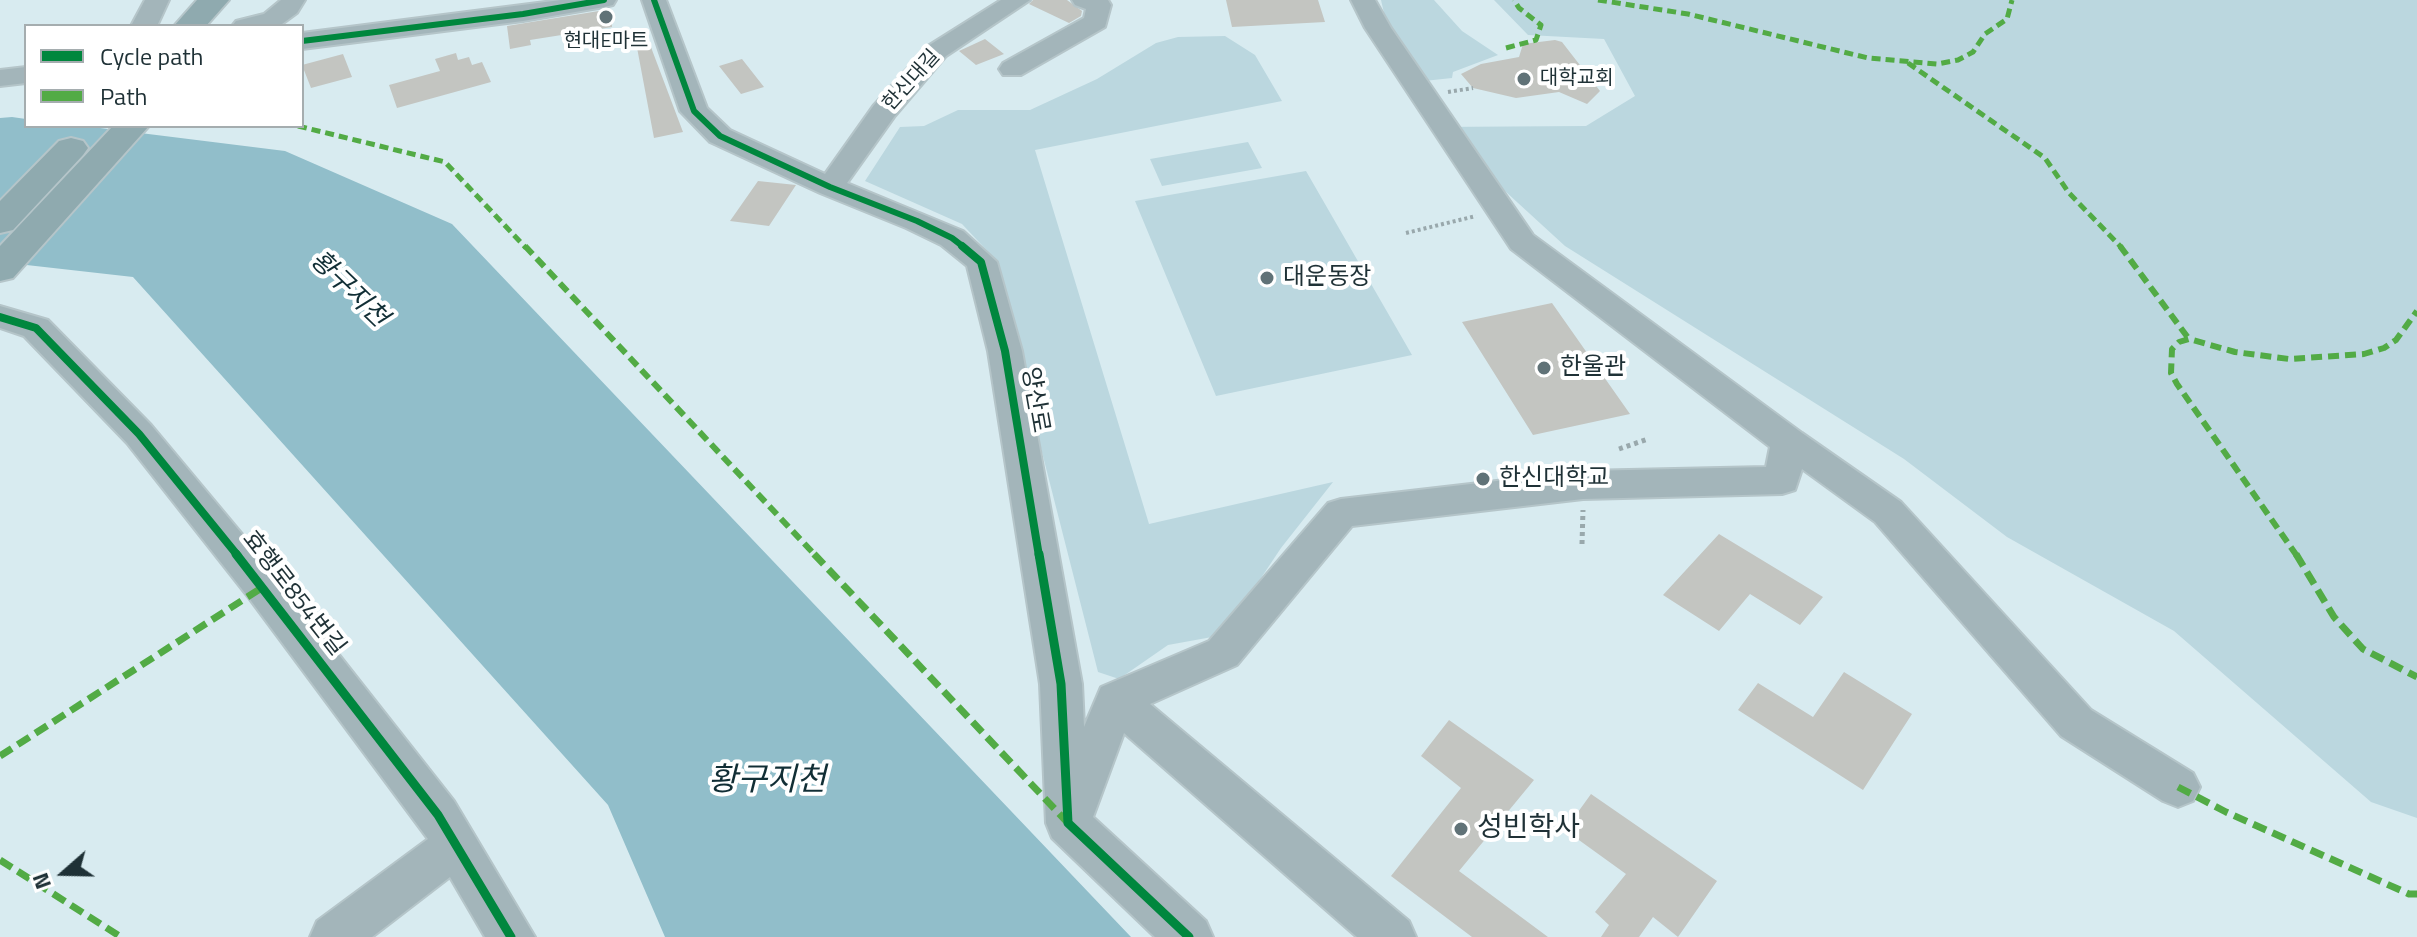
<!DOCTYPE html>
<html>
<head>
<meta charset="utf-8">
<style>
  body { margin:0 }
  #map { position:relative; width:2417px; height:937px; overflow:hidden; background:#d8ebf0; font-family:"Titillium Web",sans-serif }
  canvas { display:block }
  .legend { position:absolute; left:24px; top:24px; width:280px; height:104px; box-sizing:border-box; background:#fff; border:2px solid #a5adaf; margin:0; padding:10px 14px; list-style:none; font-size:24px; color:#1f3136 }
  .legend li { display:flex; align-items:center; gap:16px; height:40px }
  .legend b { width:40px; border:2px solid #a5adaf }
  .north { position:absolute; left:24px; top:833px; width:80px; height:80px; -webkit-text-stroke:6px #fff; paint-order:stroke; rotate:250deg; font-size:22px; font-weight:700; line-height:32px; text-align:center; color:#1f3136 }
  .north::after { content:''; display:block; margin:auto; width:28px; height:36px; background:#1f3136; clip-path:polygon(50% 0,100% 100%,50% 72%,0 100%) }
</style>
</head>
<body>
<div id="map">
<canvas width="2417" height="937"></canvas>
<ul class="legend">
<li><b style="height:10px;background:#00873e"></b>Cycle path</li>
<li><b style="height:10px;background:#52ab45"></b>Path</li>
</ul>
<div class="north">N</div>
</div>
<script>
const g = document.querySelector('canvas').getContext('2d');
g.lineJoin = 'round';
function fillPath(path, color) { g.fillStyle = color; g.fill(path, 'evenodd'); }
const toPath = rows => new Path2D(rows.map(r => 'M' + r).join(''));
function trace(path, color, width, dash) { g.strokeStyle = color; g.lineWidth = width; g.lineCap = dash ? 'butt' : 'round'; g.setLineDash(dash || []); g.stroke(path); }
function write(font, color, halo, rows, align = 'center') {
  g.font = font + ' "Titillium Web","Noto Sans KR",sans-serif'; g.lineWidth = 8; g.setLineDash([]); g.textBaseline = 'middle'; g.strokeStyle = halo; g.fillStyle = color; for (const [text, x, y, turn = 0] of rows) {
    g.save(); g.translate(x, y); g.rotate((+turn || 0) * Math.PI / 180); g.textAlign = isNaN(turn) ? turn : align; if (halo) g.strokeText(text, 0, 0); g.fillText(text, 0, 0); g.restore();
  }
}
fillPath(toPath([
  [1381,0,1434,0,1462,31,1498,55,1453,72,1452,78,1424,81,1387,26],
  [1494,0,2417,0,2417,818,2371,802,2174,631,2007,537,1904,459,1565,246,1435,127,1586,126,1635,96,1604,39,1528,35],
  [1225,36,1255,55,1282,101,1035,150,1149,524,1333,482,1281,548,1223,635,1168,645,1119,679,1098,672,992,256,962,224,865,181,900,127,924,126,958,110,1030,110,1097,79,1156,43,1178,37],
  [1248,142,1262,168,1162,186,1150,159],
  [1306,171,1412,355,1216,396,1135,201]
]), '#bbd7df');
fillPath(toPath([
  [12,117,26,119,26,126,84,126,285,151,452,224,1131,937,665,937,608,805,133,277,0,262,0,118]
]), '#91beca');
fillPath(toPath([
  [1033,0,1067,0,1082,11,1081,16,1069,23,1029,4],
  [1226,0,1318,0,1325,22,1232,27],
  [611,9,612,27,530,40,531,45,510,49,507,26],
  [646,34,683,132,654,138,635,37],
  [985,39,1004,54,976,65,959,51],
  [1555,40,1562,42,1600,91,1587,104,1559,92,1516,98,1473,88,1461,74,1481,64,1519,57,1523,44],
  [456,53,458,60,469,57,472,65,482,62,491,82,397,108,389,85,440,71,435,59],
  [343,54,352,77,311,88,302,65],
  [742,59,764,87,741,94,719,66],
  [758,181,796,185,769,226,730,221],
  [1552,303,1630,414,1533,435,1462,322],
  [1719,534,1823,597,1800,625,1750,594,1719,631,1663,595],
  [1844,672,1912,714,1863,790,1738,710,1758,683,1813,717],
  [1449,720,1534,780,1459,871,1548,937,1472,937,1391,876,1461,788,1421,756],
  [1591,794,1717,881,1678,937,1653,917,1639,937,1601,937,1609,925,1595,912,1626,874,1565,830]
]), '#c3c5c1');
const minor = toPath([
  [145,0,169,0,157,26,131,26,145,0],
  [281,0,305,0,297,13,282,24,232,26,236,21,264,14,281,0],
  [561,0,616,0,613,5,604,7,523,21,302,49,302,33,561,0],
  [642,0,666,0,707,108,730,130,825,174,874,105,928,46,1001,0,1030,0,946,56,894,117,847,183,963,231,997,262,1022,351,1082,684,1084,727,1101,687,1209,641,1328,503,1341,499,1583,471,1766,467,1770,447,1511,249,1365,28,1351,0,1375,0,1391,28,1533,235,1802,433,1901,502,2091,710,2193,773,2200,787,2193,801,2178,807,2163,801,2061,736,1875,522,1802,469,1795,490,1782,494,1583,499,1352,526,1237,665,1150,704,1409,921,1416,937,1357,937,1124,733,1093,817,1206,921,1213,937,1155,937,1052,838,1046,823,1040,684,988,351,967,266,941,245,906,228,820,193,710,142,680,111,642,0],
  [1072,0,1108,0,1111,5,1105,27,1021,75,1003,75,999,69,1003,63,1084,18,1086,9,1075,5,1072,0],
  [26,67,26,83,0,86,0,70,26,67],
  [0,306,48,320,151,425,277,576,454,801,535,937,485,937,450,877,372,937,310,937,317,921,428,839,249,598,127,443,24,336,0,328,0,306]
]);
const major = toPath([
  [197,0,229,0,206,26,174,26,197,0],
  [113,126,149,126,13,278,0,281,0,246,113,126],
  [71,138,83,141,88,148,83,155,13,230,0,233,0,201,59,141,71,138]
]);
trace(minor, '#b5c5c9', 4);
trace(major, '#b5c5c9', 4);
trace(toPath([
  [1448,92,1473,88],
  [1406,233,1476,216]
]), '#99a8ac', 4, [3, 3]);
trace(toPath([
  [1619,449,1648,439],
  [1582,544,1583,510]
]), '#99a8ac', 5, [4, 4]);
fillPath(minor, '#a3b5ba');
fillPath(major, '#8faaaf');
trace(toPath([
  [1598,0,1688,14,1868,58,1937,64,1958,60,1973,52,1985,34,2007,19,2012,0],
  [1506,48,1536,40,1541,25,1519,8,1514,0],
  [1908,63,2045,158,2069,193,2122,248],
  [298,126,445,162,526,248]
]), '#52ab45', 5, [9, 5]);
trace(toPath([
  [525,246,816,556],
  [2120,246,2189,339],
  [2297,556,2177,384,2171,373,2172,349,2179,342,2189,339,2235,352,2289,359,2364,354,2384,348,2396,340,2417,311]
]), '#52ab45', 6, [11, 6]);
trace(toPath([
  [814,554,1068,823],
  [2296,554,2334,617,2363,649,2417,677],
  [0,756,263,587],
  [2178,787,2226,812,2409,894,2417,894],
  [0,860,121,937]
]), '#52ab45', 7, [14, 7]);
trace(toPath([
  [654,0,694,111,720,136,830,187,917,221,952,238,965,248],
  [302,41,523,14,604,0]
]), '#00873e', 6);
trace(toPath([
  [962,246,981,262,1005,351,1039,556],
  [0,317,36,328,139,434,238,556]
]), '#00873e', 8);
trace(toPath([
  [236,554,438,815,511,937],
  [1039,554,1061,684,1068,823,1189,937]
]), '#00873e', 9);
for (const [x, y, r, color] of [
  [606,17,8,"#607277"],
  [1524,79,8,"#607277"],
  [1267,278,8,"#607277"],
  [1544,368,8,"#607277"],
  [1483,479,8,"#607277"],
  [1461,829,8,"#607277"]
]) { const dot = new Path2D(); dot.arc(x, y, r, 0, 2 * Math.PI); g.fillStyle = color; g.fill(dot); trace(dot, '#fff', 3); }
write('20px', '#1f3136', '#fff', [
  ["현대E마트",606,42],
  ["대학교회",1540,79,"left"]
]);
write('20px', '#1f3136', '#fff', [
  ["한신대길",912,81,-48]
]);
write('24px', '#1f3136', '#fff', [
  ["대운동장",1283,278],
  ["한울관",1560,368],
  ["한신대학교",1499,479]
], 'left');
write('24px', '#1f3136', '#fff', [
  ["양산로",1034,400,80],
  ["효행로854번길",293,594,52]
]);
write('italic 26px', '#112e35', '#fff', [
  ["황구지천",348,290,44]
]);
write('28px', '#1f3136', '#fff', [
  ["성빈학사",1477,829]
], 'left');
write('italic 32px', '#112e35', '#fff', [
  ["황구지천",767,782]
]);
</script>
</body>
</html>
